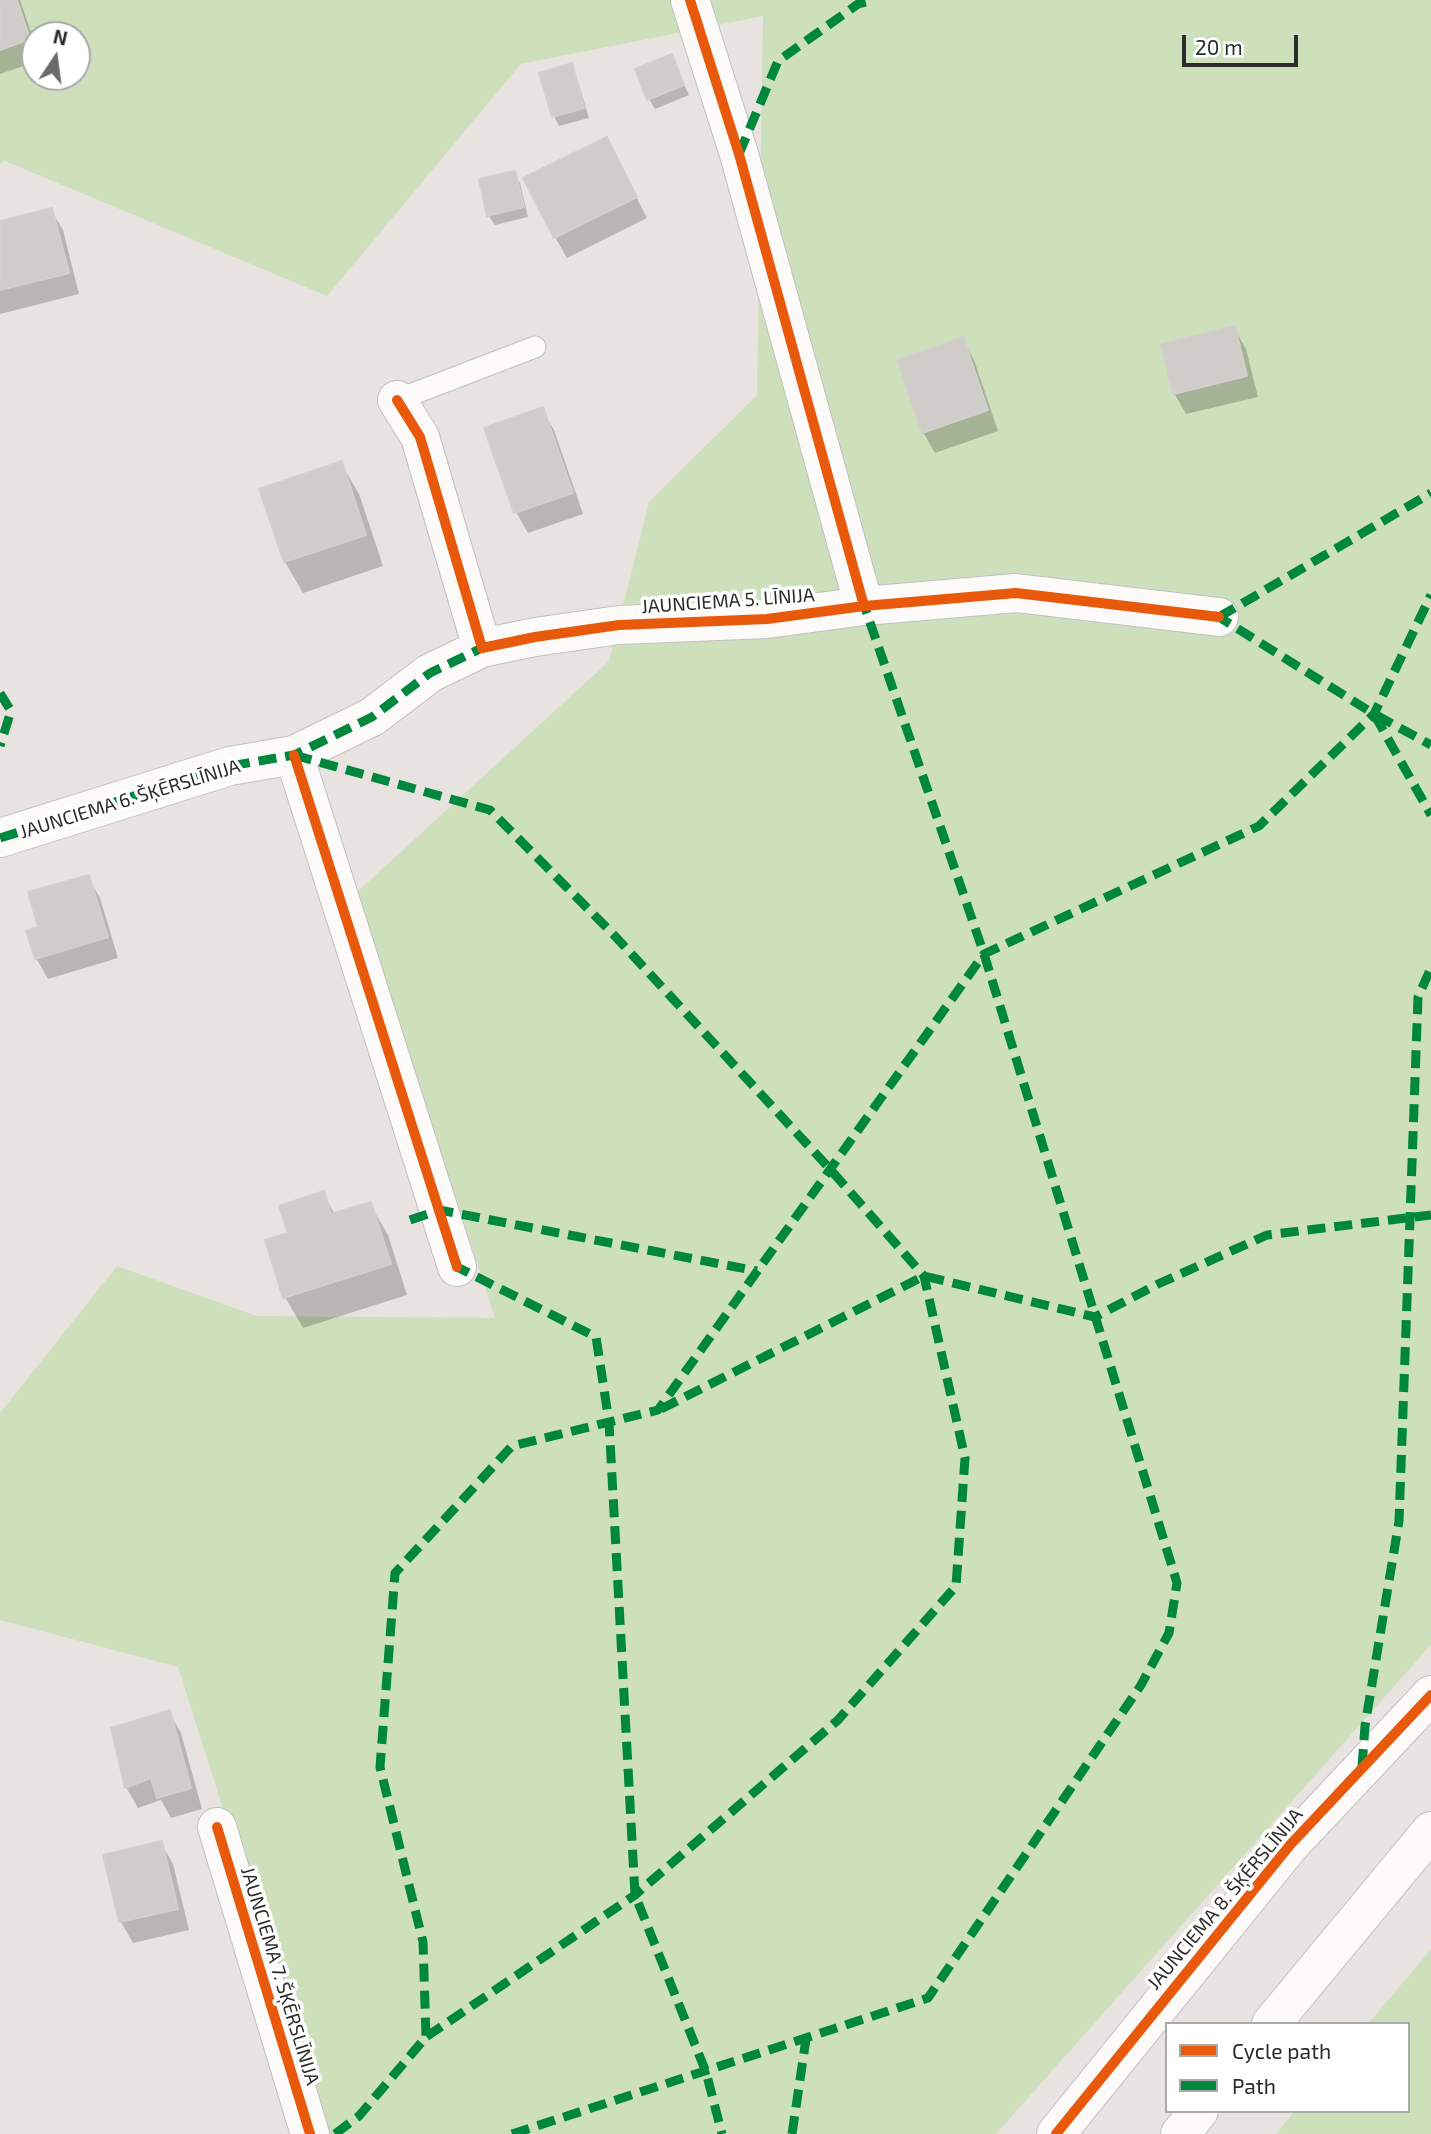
<!DOCTYPE html>
<html>
<head>
<meta charset="utf-8">
<style>
  body { margin:0 }
  #map { position:relative; width:1431px; height:2134px; overflow:hidden; background:#e8e3e0; font-family:"Exo 2",sans-serif }
  canvas { display:block }
  .legend { position:absolute; left:1165px; top:2022px; width:245px; height:91px; box-sizing:border-box; background:#fff; border:2px solid #aaa; margin:0; padding:9px 12px; list-style:none; font-size:21px; color:#2a2a2a }
  .legend li { display:flex; align-items:center; gap:14px; height:35px }
  .legend b { width:35px; border:2px solid #aaa }
  .north { position:absolute; left:21px; top:21px; width:70px; height:70px; box-sizing:border-box; background:#fff; border:2px solid #aaa; border-radius:50%; rotate:13deg; font-size:19px; font-weight:700; line-height:28px; text-align:center; color:#2a2a2a }
  .north::after { content:''; display:block; margin:auto; width:24px; height:32px; background:#6c6b6a; clip-path:polygon(50% 0,100% 100%,50% 72%,0 100%) }
  .scale { position:absolute; left:1182px; top:35px; width:116px; height:32px; box-sizing:border-box; border:4px solid #2a2a2a; border-top:0; padding-left:9px; font-size:21px; line-height:24px; white-space:nowrap; color:#2a2a2a; -webkit-text-stroke:5px #fff; paint-order:stroke }
</style>
</head>
<body>
<div id="map">
<canvas width="1431" height="2134"></canvas>
<ul class="legend">
<li><b style="height:9px;background:#e8590c"></b>Cycle path</li>
<li><b style="height:9px;background:#00873e"></b>Path</li>
</ul>
<div class="north">N</div>
<div class="scale">20 m</div>
</div>
<script>
const g = document.querySelector('canvas').getContext('2d');
g.lineJoin = 'round';
function fillPath(path, color) { g.fillStyle = color; g.fill(path, 'evenodd'); }
const toPath = rows => new Path2D(rows.map(r => 'M' + r).join(''));
function trace(path, color, width, dash) { g.strokeStyle = color; g.lineWidth = width; g.lineCap = dash ? 'butt' : 'round'; g.setLineDash(dash || []); g.stroke(path); }
function write(font, color, halo, rows, align = 'center') {
  g.font = font + ' "Exo 2",sans-serif'; g.lineWidth = 7; g.setLineDash([]); g.textBaseline = 'middle'; g.strokeStyle = halo; g.fillStyle = color; for (const [text, x, y, turn = 0] of rows) {
    g.save(); g.translate(x, y); g.rotate((+turn || 0) * Math.PI / 180); g.textAlign = isNaN(turn) ? turn : align; if (halo) g.strokeText(text, 0, 0); g.fillText(text, 0, 0); g.restore();
  }
}
fillPath(toPath([
  [0,0,1431,0,1431,1645,996,2134,326,2134,178,1667,0,1620,0,1413,117,1266,257,1316,495,1318,356,893,609,661,649,502,757,395,763,16,521,64,327,296,5,161,0,164],
  [35,35,77,35,77,77,35,77],
  [1431,1949,1431,2134,1276,2134,1295,2111,1408,2111,1408,2024,1368,2024]
]), '#cee0bb');
fillPath(toPath([
  [0,0,20,0,35,44,35,62,0,74],
  [671,56,689,95,655,109,649,99],
  [571,65,576,75,589,118,559,126,554,116],
  [606,139,647,218,567,258,555,237],
  [514,173,520,183,528,217,495,225,489,216,481,181],
  [51,210,63,230,79,294,0,314,0,223],
  [1234,328,1246,349,1258,397,1186,414,1174,393],
  [962,339,974,360,998,431,935,453,923,432],
  [542,410,554,430,583,514,528,533,516,512,486,429],
  [341,463,359,494,383,566,303,593,285,562,261,490],
  [88,877,100,898,118,958,48,979,36,958,40,928],
  [323,1193,335,1215,370,1204,388,1235,407,1295,303,1328,285,1297,291,1234],
  [169,1712,181,1733,202,1809,171,1818,161,1800,138,1808,126,1787],
  [161,1843,173,1864,189,1930,133,1943,121,1922,105,1857]
]), '#0003');
const building = toPath([
  [0,0,17,0,30,39,0,50,0,0],
  [672,54,684,85,647,100,635,69,672,54],
  [572,63,584,108,552,117,539,73,572,63],
  [607,137,637,197,554,238,523,178,607,137],
  [515,171,524,207,487,216,479,179,515,171],
  [52,208,69,273,0,290,0,221,52,208],
  [1235,326,1247,376,1173,394,1161,344,1235,326],
  [963,337,988,410,922,433,897,360,963,337],
  [543,407,573,493,514,513,484,428,543,407],
  [342,461,366,535,284,562,259,489,342,461],
  [89,875,108,937,35,959,26,931,38,927,28,892,89,875],
  [324,1191,331,1214,371,1202,391,1264,283,1298,265,1240,288,1233,279,1206,324,1191],
  [170,1710,191,1788,157,1798,151,1778,125,1788,111,1728,170,1710],
  [162,1841,178,1909,119,1922,103,1855,162,1841]
]);
fillPath(building, '#cfccc9');
trace(building, '#d3cfcc', 2);
const service = toPath([
  [397,400,535,347]
]);
const minor = toPath([
  [690,0,739,154,864,606],
  [397,400,420,437,482,648,535,637,619,625,767,619,864,606,1016,593,1219,617],
  [294,755,457,1267],
  [0,838,230,766,294,755,372,717,430,673,482,648],
  [217,1827,310,2134],
  [1271,2024,1431,1831],
  [1056,2134,1290,1845,1431,1695],
  [1180,2134,1199,2111]
]);
trace(service, '#c2c0c1', 23);
trace(minor, '#c2c0c1', 40);
trace(service, '#fcfbfa', 21);
trace(minor, '#fcfbfa', 38);
trace(toPath([
  [739,154,778,61,858,4,874,0],
  [1214,616,1219,617,1374,714,1431,815],
  [1219,617,1431,493],
  [0,693,11,711,0,746],
  [1376,715,1431,745],
  [294,755,490,810,613,934,830,1169,924,1276,965,1458,956,1586,838,1720,635,1895,426,2037],
  [0,838,230,766,294,755,372,717,430,673,482,648],
  [410,1220,439,1210,757,1271],
  [456,1262,457,1267,596,1337,609,1422,635,1895,706,2072,722,2134],
  [661,1409,924,1276,1095,1317,1158,1284,1267,1235,1431,1215],
  [1362,1767,1365,1726,1399,1521,1418,997,1431,968],
  [335,2134,359,2116,426,2037,423,1942,380,1767,395,1573,512,1446,658,1410,984,954,1259,826,1374,714,1431,595],
  [512,2134,928,1998,1141,1685,1169,1633,1177,1583,984,954,863,602],
  [792,2134,806,2039]
]), '#00873e', 9, [18, 9]);
trace(toPath([
  [690,0,739,154,864,606],
  [397,400,420,437,482,648,535,637,619,625,767,619,864,606,1016,593,1219,617],
  [294,755,457,1267],
  [217,1827,310,2134],
  [1056,2134,1290,1845,1431,1695]
]), '#e8590c', 10);
write('19px', '#2a2a2a', '#fff', [
  ["JAUNCIEMA 5. LĪNIJA",728,601,-4],
  ["JAUNCIEMA 6. ŠĶĒRSLĪNIJA",130,799,-17],
  ["JAUNCIEMA 8. ŠĶĒRSLĪNIJA",1225,1899,-50],
  ["JAUNCIEMA 7. ŠĶĒRSLĪNIJA",280,1976,73]
]);
</script>
</body>
</html>
